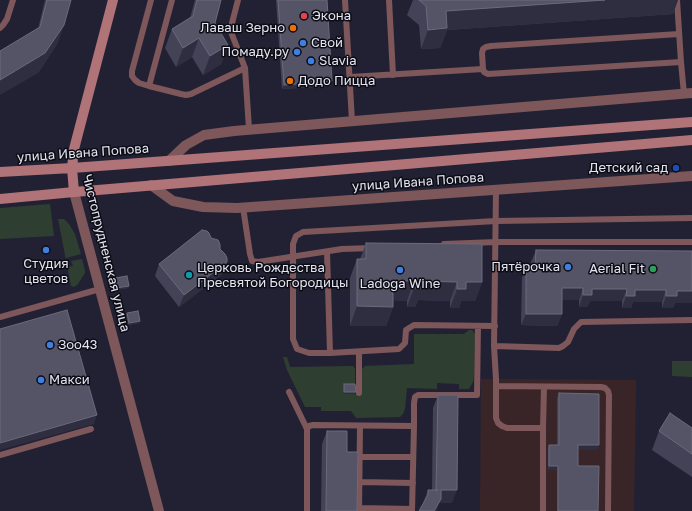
<!DOCTYPE html>
<html>
<head>
<meta charset="utf-8">
<style>
  body { margin:0 }
  canvas { display:block; background:#222134 }
</style>
</head>
<body>
<canvas width="692" height="511"></canvas>
<script>
const g = document.querySelector('canvas').getContext('2d');
g.lineJoin = 'round';
function fillPath(path, color) { g.fillStyle = color; g.fill(path, 'evenodd'); }
const toPath = rows => new Path2D(rows.map(r => 'M' + r).join(''));
function trace(path, color, width, dash) { g.strokeStyle = color; g.lineWidth = width; g.lineCap = dash ? 'butt' : 'round'; g.setLineDash(dash || []); g.stroke(path); }
function write(font, color, halo, rows, align = 'center') {
  g.font = font + ' "Golos Text",sans-serif'; g.lineWidth = 3; g.setLineDash([]); g.textBaseline = 'middle'; g.strokeStyle = halo; g.fillStyle = color; for (const [text, x, y, turn = 0] of rows) {
    g.save(); g.translate(x, y); g.rotate((+turn || 0) * Math.PI / 180); g.textAlign = isNaN(turn) ? turn : align; if (halo) g.strokeText(text, 0, 0); g.fillText(text, 0, 0); g.restore();
  }
}
fillPath(toPath([
  [481,379,636,380,634,511,480,511]
]), '#392527');
fillPath(toPath([
  [50,204,54,236,0,239,0,208],
  [58,219,64,219,69,224,75,234,81,254,66,258,68,267,73,266,71,261,82,259,85,271,85,273,78,284,74,287,71,286],
  [469,330,472,330,475,334,474,377,473,382,469,389,459,389,459,384,437,383,437,389,407,388,405,409,403,414,400,417,356,418,351,411,321,411,321,407,305,407,287,370,283,357,287,357,290,367,353,366,355,369,355,386,344,394,362,394,362,369,365,366,414,364,414,334,464,334],
  [672,361,692,361,692,377,672,376]
]), '#2e3e31');
trace(toPath([
  [151,0,132,71,132,76,135,80,139,83,149,86,172,0],
  [345,0,352,121],
  [389,0,393,75],
  [0,28,3,25,7,19,13,0],
  [681,62,684,94],
  [245,68,249,129],
  [483,69,482,53,483,49,486,47,491,46,679,34],
  [350,77,483,69,484,72,488,74,681,62,677,0],
  [149,86,181,94,186,95,191,94,245,68,231,32,231,27,238,0],
  [496,190,494,346,559,348,563,346,568,342,574,329,581,322,692,320],
  [243,207,250,254,252,261,258,262,342,249,373,248],
  [444,244,496,242,692,242],
  [327,252,330,353,399,349,405,343,406,330,414,325,495,326],
  [0,317,100,289],
  [494,346,496,379,496,418,498,423,502,426,507,428,543,428,543,511],
  [359,352,359,393],
  [330,353,309,353,297,349,293,339,293,244,296,236,303,232,496,221,692,218],
  [496,386,601,387,605,388,608,391,609,395,608,511],
  [289,392,307,429],
  [414,426,414,403,415,397,418,395,477,395,478,326],
  [543,428,544,387],
  [0,455,91,429],
  [359,457,413,457],
  [359,482,413,483],
  [359,508,412,509],
  [307,511,307,429,309,426,313,425,414,426,412,511],
  [359,511,360,426]
]), '#7d575a', 6);
trace(toPath([
  [169,161,186,145,204,135,234,131,692,93],
  [151,185,173,201,203,207,237,208,692,176],
  [74,192,159,511]
]), '#7d575a', 10);
trace(toPath([
  [0,172,72,168,692,122],
  [74,192,72,168,74,149,113,0],
  [0,199,74,192,692,140]
]), '#b07378', 10);
fillPath(toPath([
  [45,0,71,0,64,25,57,44,38,73,38,29],
  [195,0,221,0,215,23,228,45,221,64,203,75,192,57,176,67,165,48,172,29,190,18],
  [276,0,327,0,331,86,282,89],
  [413,0,678,0,673,14,447,30,440,48,421,49,419,25,407,15],
  [211,238,227,262,222,274,179,307,155,276,159,264],
  [366,243,482,282,475,301,461,301,459,308,450,308,450,301,418,300,415,307,407,307,407,301,393,300,393,307,386,326,350,326,350,278,357,259,360,259],
  [536,250,692,251,692,303,675,303,673,308,662,308,662,302,633,302,631,308,622,308,622,301,590,301,587,307,579,307,579,300,562,300,562,314,557,326,521,325,522,278,526,266,531,266,531,262],
  [115,278,129,286,128,288,116,290,114,280],
  [127,313,140,321,139,323,128,325,126,315],
  [559,393,597,450,578,450,578,466,598,511,557,511,557,470,548,470,548,449,549,445,557,445,557,398],
  [438,395,452,503,423,503,428,490,432,490,433,408],
  [692,428,692,477,652,450,659,431],
  [327,431,347,452,357,511,321,511,322,444]
]), '#434256');
fillPath(toPath([
  [605,0,678,0,673,14,447,30,440,48,421,49,428,30,446,11],
  [64,25,57,44,38,73,0,95,0,80],
  [199,38,192,57,176,67,183,48],
  [228,45,221,64,203,75,210,56],
  [332,81,331,86,282,89,284,85],
  [227,262,222,274,179,307,184,295],
  [393,281,414,281,407,301,386,300],
  [423,281,457,282,450,301,418,300,415,307,407,307,414,288],
  [466,282,482,282,475,301,461,301,459,308,450,308,457,289],
  [129,286,128,288,116,290,116,288],
  [562,288,583,288,579,300,558,300],
  [592,289,627,289,622,301,590,301,587,307,579,307,583,295],
  [635,290,666,290,662,302,633,302,631,308,622,308,626,296],
  [677,291,692,291,692,303,675,303,673,308,662,308,666,296],
  [357,306,393,307,386,326,350,326],
  [526,314,562,314,557,326,521,325],
  [140,321,139,323,128,325,129,323],
  [344,392,356,392,355,394,344,394],
  [97,415,94,424,0,450,0,443],
  [578,445,599,445,597,450,576,450],
  [549,466,558,466,557,470,548,470],
  [441,490,457,490,452,503,439,503,437,511,434,511]
]), '#2f2e41');
const building = toPath([
  [47,0,71,0,64,25,45,53,0,80,0,51,40,27,47,0],
  [197,0,221,0,215,23,228,45,210,56,199,38,183,48,172,29,193,16,197,0],
  [278,0,327,0,332,81,284,85,278,0],
  [419,0,605,0,446,11,447,28,428,30,426,6,419,0],
  [202,230,207,231,209,233,211,238,218,240,219,242,220,245,220,249,225,254,227,258,227,262,184,295,159,264,202,230],
  [366,243,482,244,482,282,466,282,466,289,457,289,457,282,423,281,422,288,414,288,414,281,393,281,393,307,357,306,357,259,366,259,366,243],
  [536,250,692,251,692,291,677,291,677,296,666,296,666,290,635,290,635,296,626,296,627,289,592,289,592,295,583,295,583,288,562,288,562,314,526,314,526,266,535,266,536,250],
  [127,276,129,286,116,288,115,278,127,276],
  [67,310,97,415,0,443,0,329,67,310],
  [138,311,140,321,129,323,127,313,138,311],
  [344,384,355,384,356,392,344,392,344,384],
  [559,393,599,394,599,445,578,445,578,466,599,466,598,511,558,511,558,466,549,466,549,445,559,445,559,393],
  [438,395,458,395,457,490,441,490,441,499,434,511,419,511,428,495,428,490,438,490,436,490,438,395],
  [670,413,692,428,692,454,659,431,670,413],
  [327,431,347,431,347,452,358,452,357,511,326,511,327,431]
]);
fillPath(building, '#545466');
trace(building, '#6b6a7c', 1);
for (const [x, y, r, color] of [
  [304,16,4,"#e0444e"],
  [293,28,4,"#e8710a"],
  [303,43,4,"#3f7fe0"],
  [297,52,4,"#3f7fe0"],
  [311,61,4,"#3f7fe0"],
  [290,81,4,"#e8710a"],
  [676,168,4,"#1a4fb4"],
  [46,250,4,"#3f7fe0"],
  [568,267,4,"#3f7fe0"],
  [653,269,4,"#2e9e5b"],
  [400,270,4,"#3f7fe0"],
  [189,275,4,"#0f9aa8"],
  [50,345,4,"#3f7fe0"],
  [41,380,4,"#3f7fe0"]
]) { const dot = new Path2D(); dot.arc(x, y, r, 0, 2 * Math.PI); g.fillStyle = color; g.fill(dot); trace(dot, '#0c0c14', 1.5); }
write('13px', '#e4e4f1', '#0c0c14', [
  ["Экона",312,16],
  ["Лаваш Зерно",285,28,"right"],
  ["Свой",311,43],
  ["Помаду.ру",289,52,"right"],
  ["Slavia",319,61],
  ["Додо Пицца",298,81],
  ["Детский сад",668,168,"right"],
  ["Студия",46,264,"center"],
  ["цветов",46,279,"center"],
  ["Пятёрочка",560,267,"right"],
  ["Церковь Рождества",197,268],
  ["Пресвятой Богородицы",197,283],
  ["Aerial Fit",645,269,"right"],
  ["Ladoga Wine",400,284,"center"],
  ["Зоо43",58,345],
  ["Макси",49,380]
], 'left');
write('13px', '#e4e4f1', '#0c0c14', [
  ["улица Ивана Попова",83,153,-4],
  ["улица Ивана Попова",418,182,-4],
  ["Чистопрудненская улица",106,253,76]
]);
</script>
</body>
</html>
